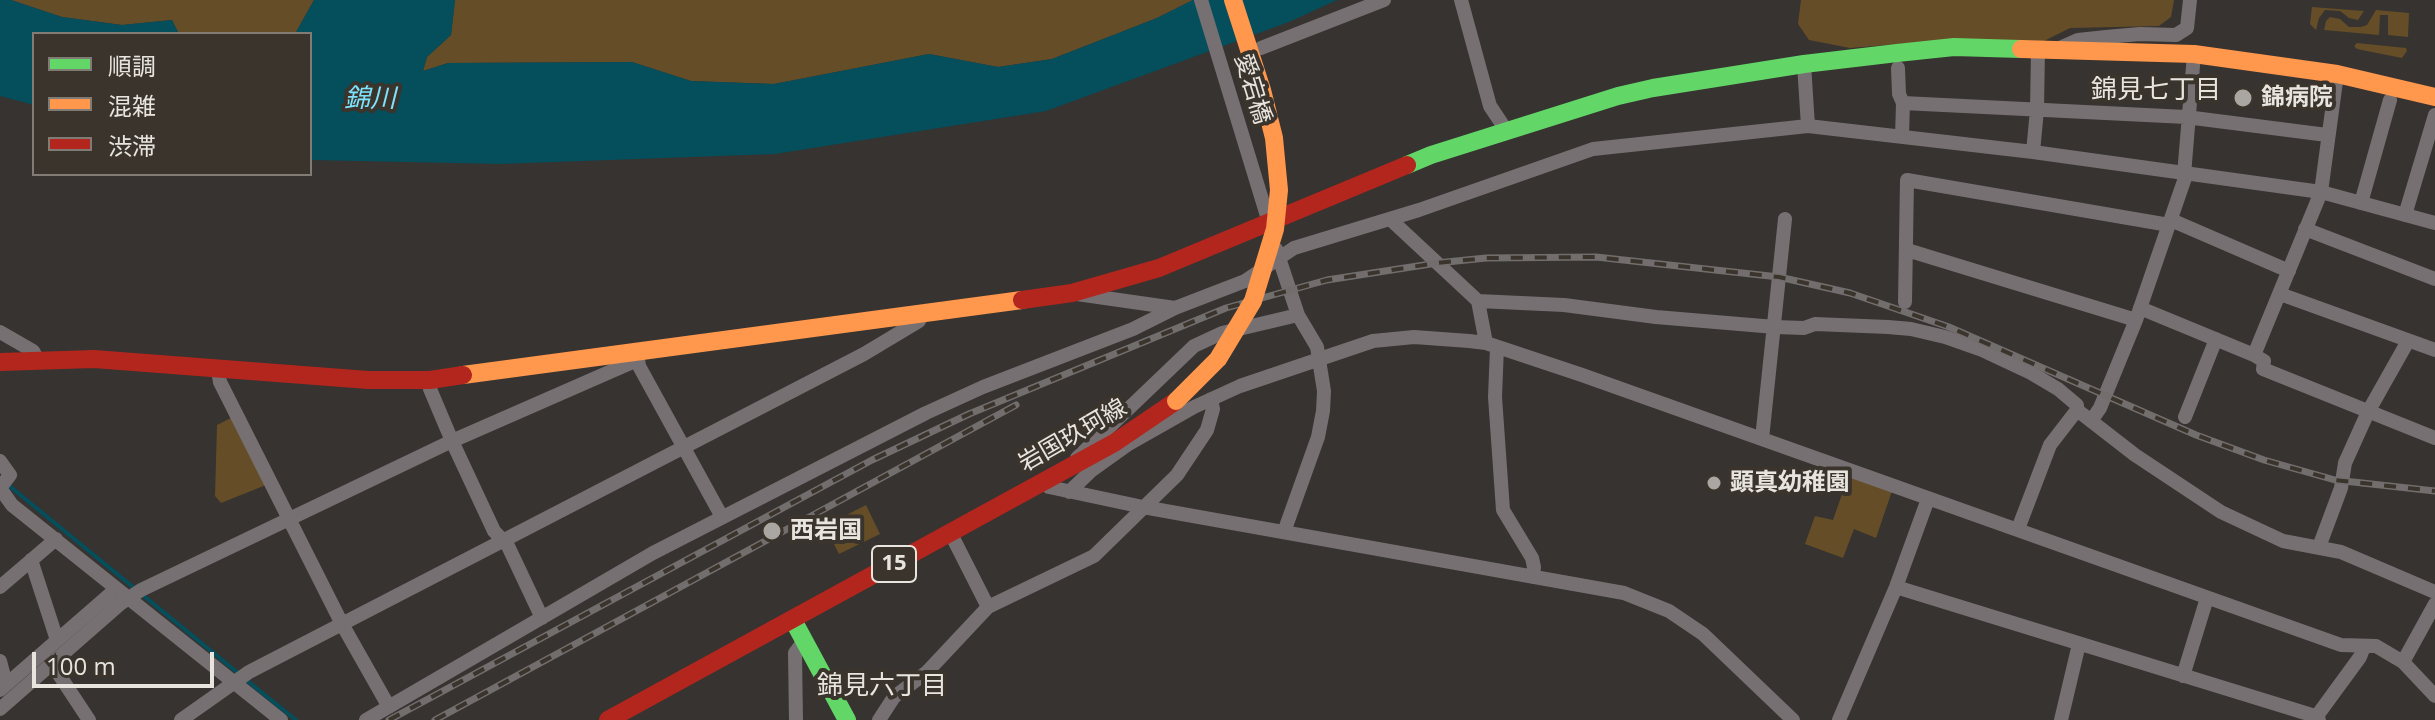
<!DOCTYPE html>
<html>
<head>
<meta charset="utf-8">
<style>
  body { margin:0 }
  #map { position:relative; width:2435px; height:720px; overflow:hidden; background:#363330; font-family:"Open Sans","Noto Sans JP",sans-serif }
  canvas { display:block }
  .legend { position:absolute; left:32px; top:32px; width:280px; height:144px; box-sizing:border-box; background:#3a342c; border:2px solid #807b74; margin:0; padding:10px 14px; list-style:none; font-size:24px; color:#e8e5df }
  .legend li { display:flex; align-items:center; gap:16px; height:40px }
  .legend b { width:40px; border:2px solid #807b74 }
  .scale { position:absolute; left:32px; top:652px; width:182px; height:36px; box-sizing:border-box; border:4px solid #e8e5df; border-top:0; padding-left:10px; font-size:24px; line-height:28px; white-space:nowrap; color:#e8e5df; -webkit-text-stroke:6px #3a342c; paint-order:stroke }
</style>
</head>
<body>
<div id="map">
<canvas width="2435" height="720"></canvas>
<ul class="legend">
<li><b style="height:10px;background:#63d668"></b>順調</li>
<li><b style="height:10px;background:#ff974d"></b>混雑</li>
<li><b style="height:10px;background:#b3261e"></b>渋滞</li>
</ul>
<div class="scale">100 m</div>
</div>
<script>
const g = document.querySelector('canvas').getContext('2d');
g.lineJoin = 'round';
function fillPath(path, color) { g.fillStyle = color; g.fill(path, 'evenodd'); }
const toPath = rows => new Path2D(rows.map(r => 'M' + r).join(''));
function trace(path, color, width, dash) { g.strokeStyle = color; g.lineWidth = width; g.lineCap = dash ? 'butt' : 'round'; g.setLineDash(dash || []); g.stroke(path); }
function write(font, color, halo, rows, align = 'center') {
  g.font = font + ' "Open Sans","Noto Sans JP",sans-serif'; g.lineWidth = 8; g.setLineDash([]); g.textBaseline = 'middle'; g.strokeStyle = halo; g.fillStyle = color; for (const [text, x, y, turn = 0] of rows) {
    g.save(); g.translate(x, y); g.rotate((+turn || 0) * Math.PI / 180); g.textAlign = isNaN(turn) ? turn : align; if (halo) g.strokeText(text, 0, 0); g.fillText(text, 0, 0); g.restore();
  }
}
fillPath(toPath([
  [11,0,314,0,295,34,179,34,172,20,122,25,62,17],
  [455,0,1193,0,1157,18,1052,59,998,67,929,54,774,84,691,81,632,62,448,63,423,71,427,57,451,35],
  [1801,0,2174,0,2171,17,2159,26,2070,28,2044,41,1948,40,1850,48,1809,40,1798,24],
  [2312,7,2364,11,2358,20,2349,18,2340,11,2325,10,2319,18,2316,30,2310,24],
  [2376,10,2409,13,2408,37,2388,35,2388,15,2380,15,2379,35,2324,30,2326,21,2330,17,2340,19,2349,27,2361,27,2367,25],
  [2357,43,2406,48,2407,51,2402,58,2357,49,2354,46],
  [237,415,271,483,221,503,215,496,217,425],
  [1849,474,1892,491,1876,538,1854,529,1843,558,1805,544,1815,516,1833,520],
  [866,505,880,534,839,554,825,526]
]), '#654e27');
fillPath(toPath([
  [0,0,11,0,62,17,122,25,172,20,179,34,34,34,34,105,0,96],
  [314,0,455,0,451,35,427,57,423,71,448,63,632,62,691,81,774,84,929,54,998,67,1052,59,1157,18,1193,0,1337,0,1289,22,1046,111,775,154,500,164,310,160,310,34,295,34]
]), '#054e5c');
trace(toPath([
  [7,484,238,673],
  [245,679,296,720]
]), '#054e5c', 4);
trace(toPath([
  [1201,0,1271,229],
  [1461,0,1490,106,1506,130],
  [1261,48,1384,0],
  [2060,48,2078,40,2106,37,2140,34,2176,35,2187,28,2190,0],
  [1804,64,1808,126],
  [1898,68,1899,94,1903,103],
  [1902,137,1903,103,2186,117,2327,135],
  [2033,152,2037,110,2038,49],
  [2184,175,2194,54],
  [2361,203,2390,100],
  [2405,215,2435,115],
  [1390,219,1478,301,1486,343],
  [2171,220,2289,271],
  [2305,229,2435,279],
  [1276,249,1298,315,1317,347,1324,391,1323,411,1318,437,1284,532],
  [1907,250,2136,320],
  [1077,294,1175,308],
  [2280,294,2435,350],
  [1478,301,1564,305,1656,317,1775,327,1804,328,1815,324,1888,327,1911,329,1945,337,1982,350,2031,373,2058,389,2077,405,2077,410,2135,455,2221,512,2283,541,2341,552,2435,592],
  [1905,302,1907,180,2169,225],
  [2140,308,2254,355,2264,361,2263,369,2435,438],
  [0,332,33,351,38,360],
  [1497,347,1495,397,1503,510,1532,558,1534,567,1533,577],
  [637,352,639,366,722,517],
  [2254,355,2321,192,2337,74],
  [218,370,220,382,342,624,389,707],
  [430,380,430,389,452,441,494,531,508,546,542,618],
  [2185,417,2216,339],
  [2091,421,2100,408,2136,320,2186,175],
  [1762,439,1785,219],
  [1077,458,1194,346,1222,333,1298,315],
  [0,461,10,475,0,488,12,505,281,720],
  [1043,482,1049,487,1143,507,1624,593,1669,611,1703,634,1793,720],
  [1069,492,1092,470,1127,445,1194,407,1240,386,1373,341,1414,337,1469,341,1486,343,1582,375,2341,645,2376,646,2403,662,2435,696],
  [2018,529,2050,445,2077,410],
  [951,534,988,607],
  [2319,547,2341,488,2345,463,2368,412,2408,341],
  [31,560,57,640],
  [0,587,56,539],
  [1896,587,2315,716,2319,720],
  [0,661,6,684],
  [2403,662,2435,604],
  [52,664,89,720],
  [2183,676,2207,598],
  [0,690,116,589],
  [0,709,120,604,141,590,452,441,637,360],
  [181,720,249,672,864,354,919,321,922,314],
  [366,720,653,553,926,413,983,387,1133,329,1175,308,1245,281,1294,248,1419,210,1593,149,1808,126,2033,152,2321,192,2435,223],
  [796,720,795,653,804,641],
  [879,720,894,697,927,672,988,607,1094,556,1177,475,1207,430,1213,409,1211,399],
  [1839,720,1896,587,1928,499],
  [2061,720,2079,644],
  [2314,720,2360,657,2364,647]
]), '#777072', 14);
trace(toPath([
  [1407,165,1431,155,1618,96,1653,88,1804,64,1897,53,1954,47,2021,49],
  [793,620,847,720]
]), '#63d668', 18);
trace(toPath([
  [2021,49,2194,54,2337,74,2435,97],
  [463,375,1022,300]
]), '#ff974d', 18);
trace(toPath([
  [1022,300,1072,293,1159,268,1407,165],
  [0,362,94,359,368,380,430,380,463,375],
  [608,720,1114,443,1176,401]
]), '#b3261e', 18);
const rail = toPath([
  [389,720,872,460,969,414,1226,308,1327,280,1437,263,1486,258,1596,257,1779,277,1850,293,1949,327,2196,435,2264,460,2335,480,2435,491],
  [435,720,1016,405]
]);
trace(rail, '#736e6e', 7);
trace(rail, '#3a342c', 4, [12]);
trace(toPath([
  [1176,401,1218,359,1253,301,1275,229,1279,190,1274,138,1262,90,1233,0]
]), '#ff974d', 18);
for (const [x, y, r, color] of [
  [2243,98,10,"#aaa7a2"],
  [1714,483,8,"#aaa7a2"],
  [772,531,10,"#aaa7a2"]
]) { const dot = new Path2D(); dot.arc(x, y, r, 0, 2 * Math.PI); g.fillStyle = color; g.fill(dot); trace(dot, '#3a342c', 3); }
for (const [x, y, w] of [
  [894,564,44]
]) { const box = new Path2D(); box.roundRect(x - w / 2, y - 18, w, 36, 6); g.fillStyle = '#3a342c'; g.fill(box); trace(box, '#e8e5df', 2); }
write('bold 22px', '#e8e5df', null, [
  ["15",894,564]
]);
write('24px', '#e8e5df', '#3a342c', [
  ["愛宕橋",1252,89,73],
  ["岩国玖珂線",1073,436,-30]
]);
write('bold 24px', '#e8e5df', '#3a342c', [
  ["錦病院",2261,98],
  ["顕真幼稚園",1730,483],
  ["西岩国",790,531]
], 'left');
write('26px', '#e8e5df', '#3a342c', [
  ["錦見七丁目",2156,91],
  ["錦見六丁目",882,687]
]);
write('italic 26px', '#7de3fd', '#3a342c', [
  ["錦川",370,100]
]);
</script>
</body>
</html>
